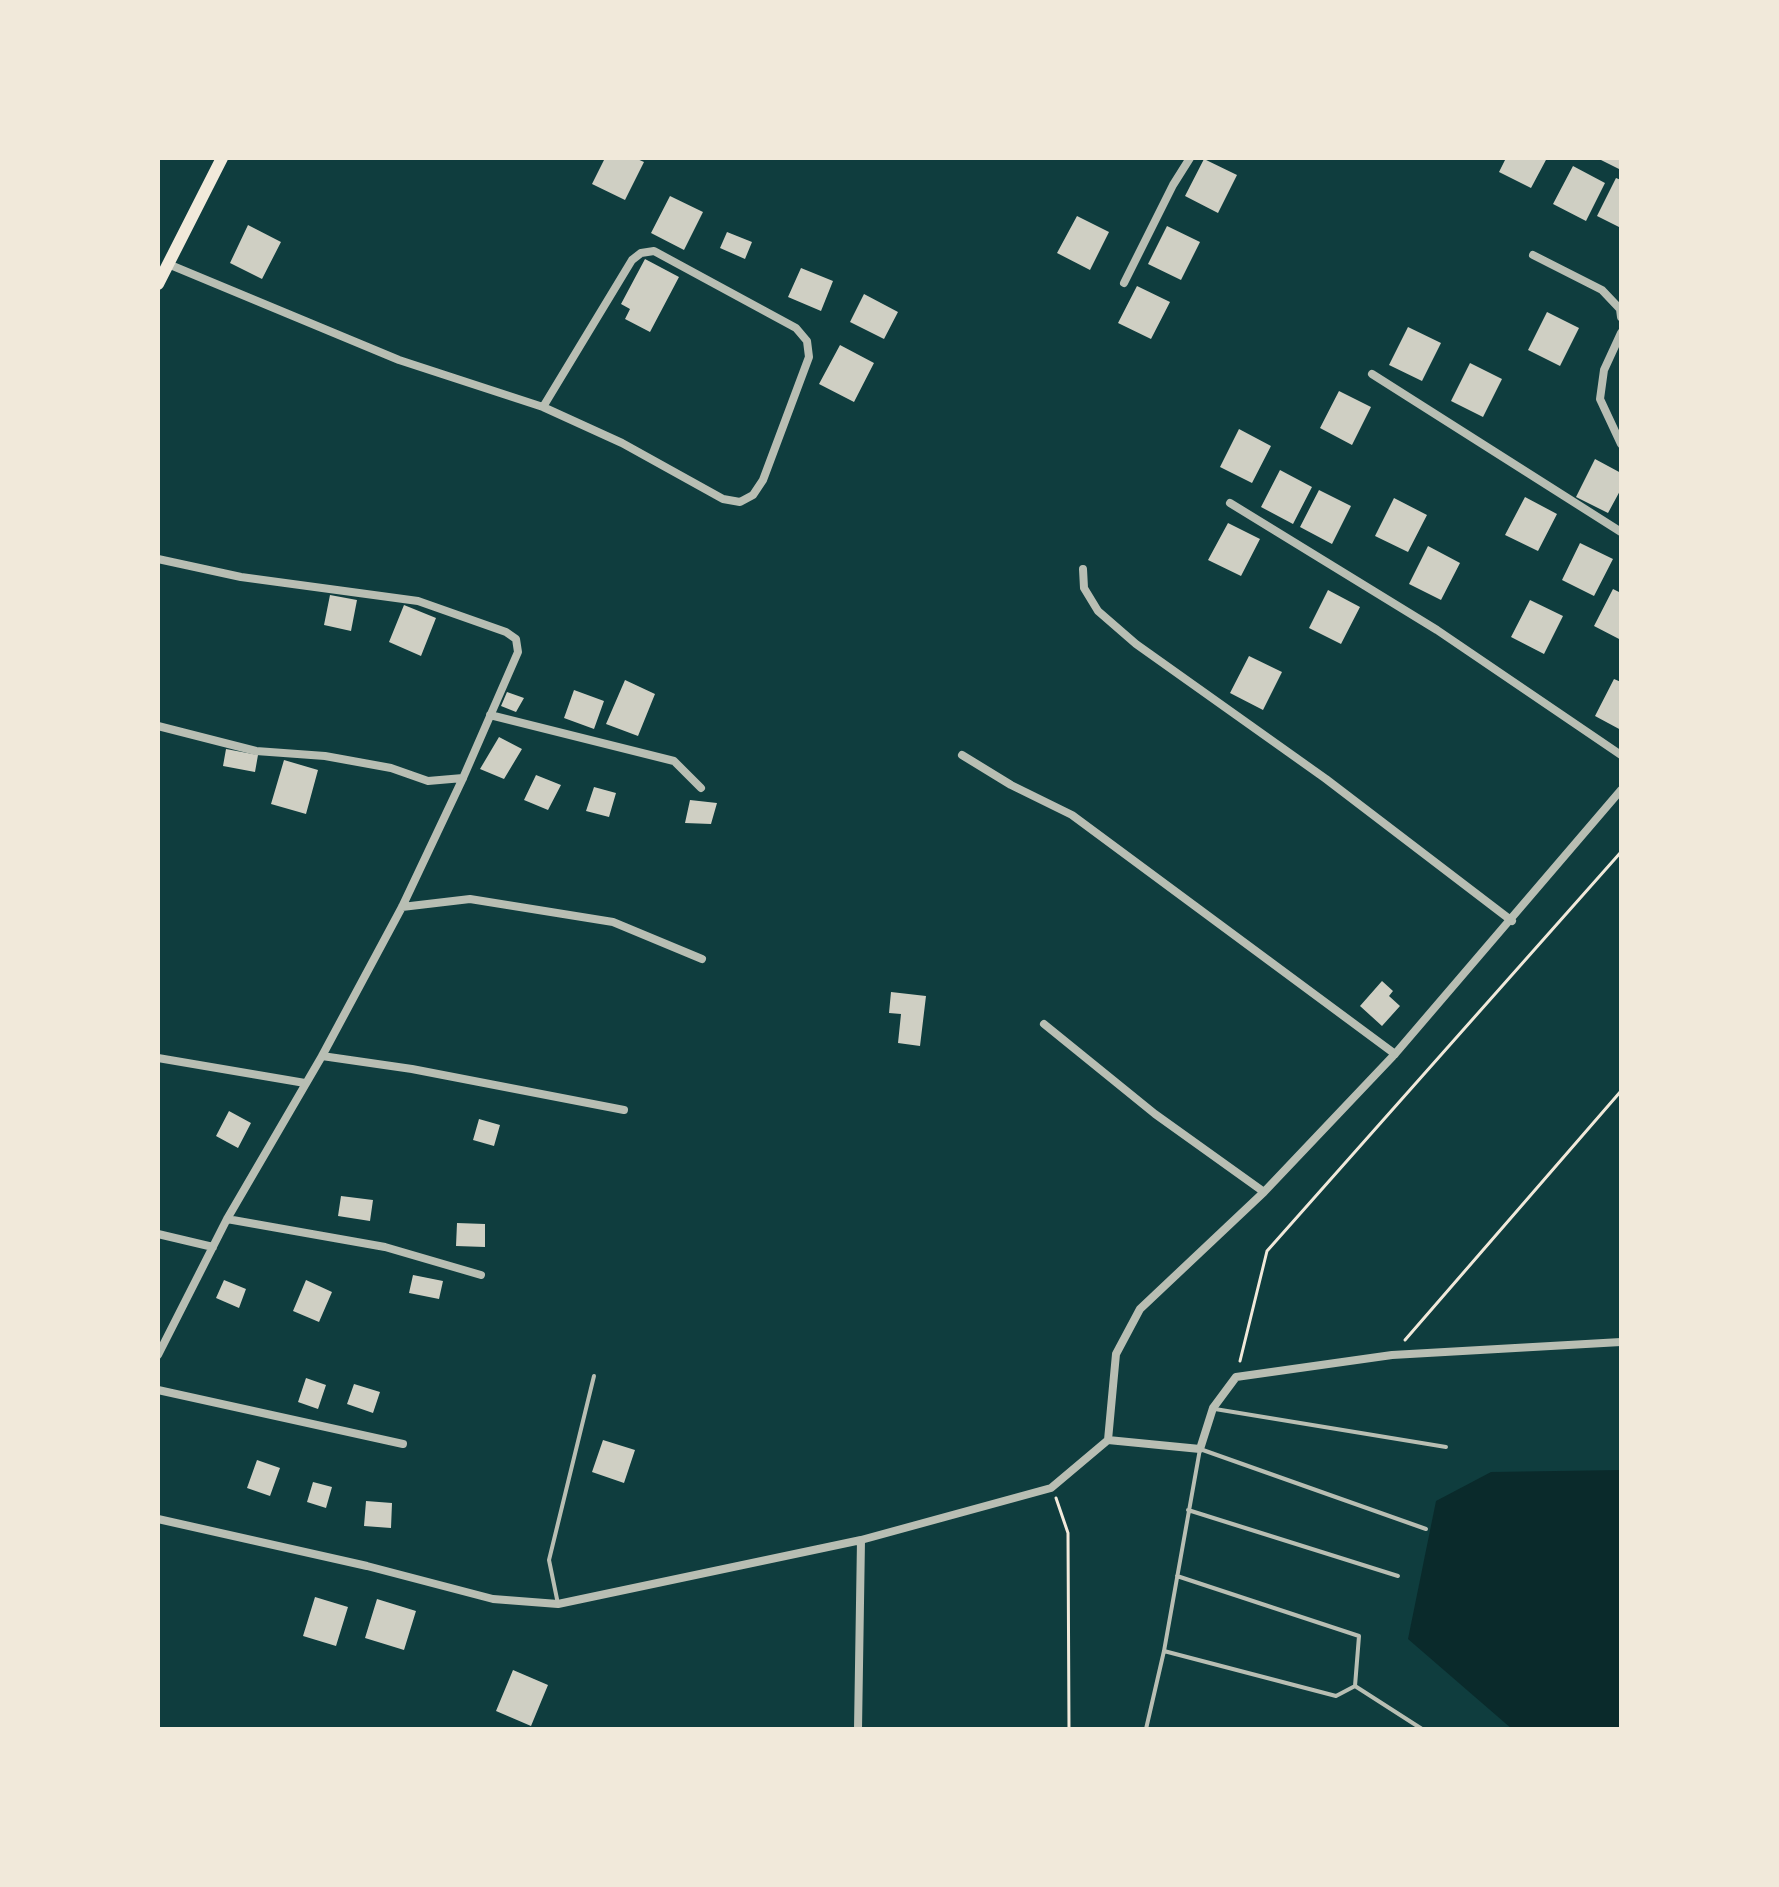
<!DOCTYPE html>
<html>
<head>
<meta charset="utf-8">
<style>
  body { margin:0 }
  #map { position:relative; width:1779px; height:1887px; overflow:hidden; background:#0f3d3e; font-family:Barlow,sans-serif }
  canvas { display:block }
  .frame { position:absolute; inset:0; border:160px solid #f1e9da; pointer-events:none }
</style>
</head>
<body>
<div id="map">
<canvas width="1779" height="1887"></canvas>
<div class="frame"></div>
</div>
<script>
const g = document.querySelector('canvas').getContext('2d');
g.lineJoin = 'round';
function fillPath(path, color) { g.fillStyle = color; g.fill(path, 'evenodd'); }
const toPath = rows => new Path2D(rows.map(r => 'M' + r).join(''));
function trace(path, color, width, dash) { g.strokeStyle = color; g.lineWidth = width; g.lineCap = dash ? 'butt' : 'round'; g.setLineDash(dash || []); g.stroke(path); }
fillPath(toPath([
  [1621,1470,1621,1729,1512,1729,1408,1639,1436,1501,1491,1472]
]), '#0a2a2b');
fillPath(toPath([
  [605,158,635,158,644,162,625,200,592,184],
  [1506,158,1547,158,1531,188,1499,172],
  [1597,158,1621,158,1621,170],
  [1204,159,1237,175,1218,213,1185,196],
  [1573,166,1605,183,1586,221,1553,204],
  [1616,178,1621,180,1621,228,1597,216],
  [670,196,703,212,684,250,651,233],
  [1077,216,1109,232,1090,270,1057,253],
  [248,225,281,242,262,279,230,263],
  [1167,226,1200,242,1181,280,1148,264],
  [727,232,752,242,745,259,720,248],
  [645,259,679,277,650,332,625,319,630,309,621,304],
  [801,268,833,281,821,311,788,297],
  [1137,286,1170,302,1151,339,1118,323],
  [864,294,898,312,884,339,850,322],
  [1547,312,1579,328,1560,366,1528,350],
  [1408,327,1441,343,1422,381,1389,365],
  [840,345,874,363,854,402,819,384],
  [1470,363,1502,379,1483,417,1451,401],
  [1339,391,1371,407,1352,445,1320,428],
  [1239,429,1271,446,1252,483,1220,467],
  [1595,459,1621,473,1621,489,1608,513,1576,497],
  [1280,470,1312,487,1293,524,1261,507],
  [1319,490,1351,506,1332,544,1300,527],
  [1525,497,1557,514,1538,551,1505,535],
  [1394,498,1427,515,1408,552,1375,536],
  [1228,523,1260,539,1241,576,1208,560],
  [1580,543,1613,559,1594,596,1562,580],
  [1428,546,1460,563,1441,600,1409,584],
  [1613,589,1621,593,1621,640,1594,626],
  [1328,590,1360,607,1341,644,1309,628],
  [330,595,357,600,351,631,324,625],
  [1530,600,1563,616,1544,654,1511,637],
  [404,605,436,618,421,656,389,642],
  [1249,656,1282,672,1263,710,1230,693],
  [1614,679,1621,682,1621,730,1595,716],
  [625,680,655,694,638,736,606,724],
  [574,690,604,701,594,729,564,718],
  [507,692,524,698,516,712,501,706],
  [499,737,522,749,504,779,480,769],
  [226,749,258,755,255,772,223,766],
  [284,760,318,770,306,814,271,804],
  [536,775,561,785,548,810,524,800],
  [594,787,616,793,609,817,586,811],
  [690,800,717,803,711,824,685,823],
  [1382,981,1393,991,1389,996,1400,1006,1382,1026,1360,1006],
  [891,992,926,996,920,1046,898,1043,901,1014,889,1013],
  [229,1111,251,1123,238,1148,216,1136],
  [479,1119,500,1125,494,1146,473,1140],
  [341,1196,373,1200,370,1221,338,1216],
  [457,1223,485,1224,485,1247,456,1246],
  [413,1275,443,1281,439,1299,409,1293],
  [224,1280,246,1289,239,1308,216,1298],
  [306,1280,332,1292,319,1322,293,1311],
  [306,1378,326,1385,318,1409,298,1402],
  [354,1384,380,1392,373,1413,347,1404],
  [603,1440,635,1450,624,1483,592,1472],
  [257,1460,280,1468,270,1496,247,1488],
  [313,1482,332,1487,326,1508,307,1502],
  [366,1501,392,1503,391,1528,364,1526],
  [315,1597,348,1607,336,1646,303,1636],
  [377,1599,416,1611,404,1650,365,1638],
  [513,1670,548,1685,531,1726,496,1711]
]), '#cfcfc3');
trace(toPath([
  [1405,1340,1621,1091],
  [1240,1361,1267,1251,1621,852],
  [1056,1498,1068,1533,1069,1729]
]), '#f1e9da', 3);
trace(toPath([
  [1215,1409,1446,1447],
  [1188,1510,1398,1576],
  [1177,1576,1359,1636,1355,1686,1422,1729],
  [558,1604,549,1560,594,1376],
  [1164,1651,1336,1696,1355,1686],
  [1146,1729,1164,1651,1200,1449,1426,1529]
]), '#b8beb3', 4);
trace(toPath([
  [1533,255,1602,290,1620,309,1621,317],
  [168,264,399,360,543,407,632,260,641,253,654,251,796,328,807,341,809,357,763,480,753,495,740,502,723,499,622,443,543,407],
  [1124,283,1173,185,1190,158],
  [1621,333,1604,370,1600,399,1621,444],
  [1372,374,1621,532],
  [1230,503,1437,630,1621,755],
  [158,559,241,577,418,601,506,632,516,639,518,652,463,778,402,907,322,1056,227,1219,158,1355],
  [1083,569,1084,588,1098,611,1136,644,1326,779,1512,921],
  [490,715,674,761,701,788],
  [158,726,256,751,325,756,391,768,428,781,463,778],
  [962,755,1011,785,1072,815,1395,1054],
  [402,907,470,899,613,922,702,959],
  [1044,1024,1155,1114,1264,1192],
  [322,1056,412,1069,624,1110],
  [158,1058,305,1083],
  [227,1219,385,1247,481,1275],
  [158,1234,213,1247],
  [158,1390,403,1444],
  [1108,1440,1116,1354,1140,1309,1264,1192,1395,1054,1621,790],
  [158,1519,367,1566,493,1599,558,1604,861,1540,1051,1488,1108,1440,1200,1449,1213,1408,1236,1377,1392,1355,1621,1342],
  [858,1729,861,1540]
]), '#b8beb3', 8);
trace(toPath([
  [158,284,222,158]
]), '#f1e9da', 12);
</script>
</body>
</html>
